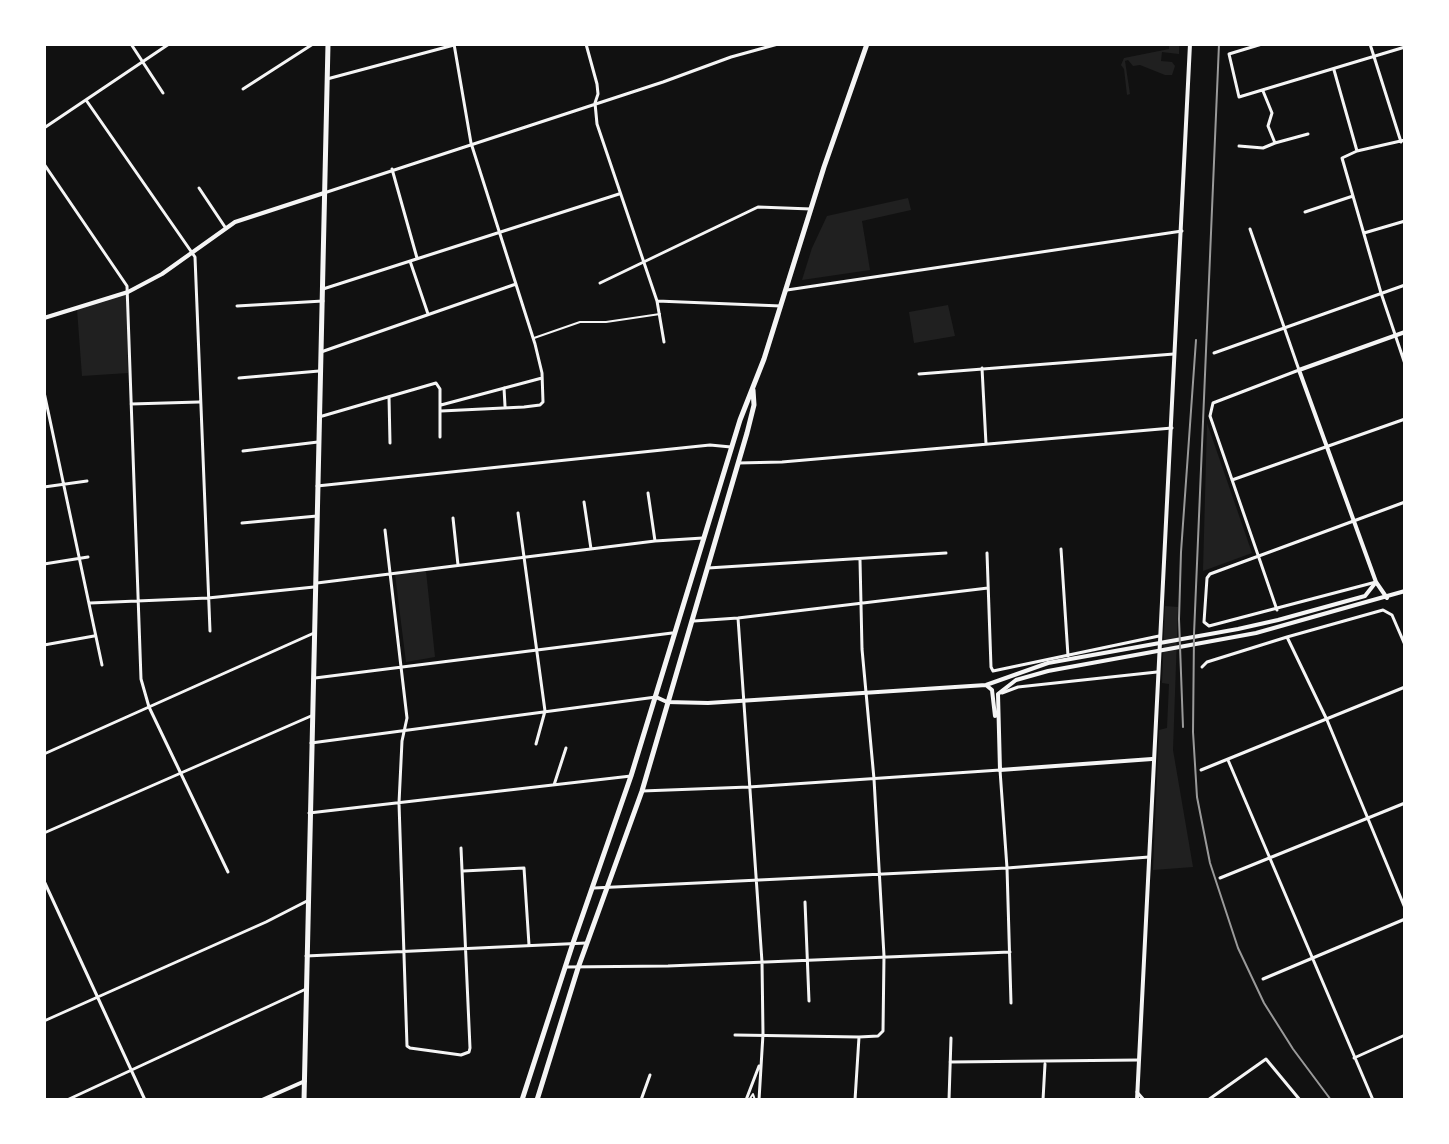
<!DOCTYPE html>
<html>
<head>
<meta charset="utf-8">
<style>
  body { margin:0 }
  #map { position:relative; width:1449px; height:1144px; overflow:hidden; background:#111; font-family:"PT Serif",serif }
  canvas { display:block }
  .frame { position:absolute; inset:0; border:46px solid #fff; pointer-events:none }
</style>
</head>
<body>
<div id="map">
<canvas width="1449" height="1144"></canvas>
<div class="frame"></div>
</div>
<script>
const g = document.querySelector('canvas').getContext('2d');
g.lineJoin = 'round';
function fillPath(path, color) { g.fillStyle = color; g.fill(path, 'evenodd'); }
const toPath = rows => new Path2D(rows.map(r => 'M' + r).join(''));
function trace(path, color, width, dash) { g.strokeStyle = color; g.lineWidth = width; g.lineCap = dash ? 'butt' : 'round'; g.setLineDash(dash || []); g.stroke(path); }
fillPath(toPath([
  [1169,44,1179,44,1179,54,1162,52,1161,61,1172,62,1175,66,1172,75,1165,75,1140,65,1133,66,1128,60,1125,61,1130,94,1127,95,1124,69,1121,65,1124,58,1169,49],
  [908,198,911,210,862,221,870,270,802,280,812,248,827,216],
  [126,294,128,373,82,376,77,309],
  [948,305,955,336,914,343,909,312],
  [1207,423,1252,553,1203,571],
  [426,571,435,657,406,662,395,574],
  [1165,606,1178,607,1173,750,1193,867,1153,870,1159,730,1167,728,1169,684,1162,683]
]), '#202020');
trace(toPath([
  [534,338,580,322,606,322,660,314]
]), '#f5f5f5', 2);
trace(toPath([
  [749,1100,753,1094,755,1100]
]), '#f5f5f5', 2);
trace(toPath([
  [131,44,163,93],
  [586,44,597,84,598,94,595,103,597,124,657,301,664,342],
  [1262,44,1229,54,1239,97,1405,47],
  [1370,44,1401,142],
  [1334,70,1357,151],
  [327,79,454,45],
  [243,89,313,44],
  [1263,91,1272,113,1268,126,1275,143,1308,134],
  [86,100,195,257,210,631],
  [44,128,169,44],
  [1405,140,1357,151,1342,158,1381,293,1405,364],
  [1239,146,1263,148,1275,143],
  [44,164,127,286,141,679,149,707,228,872],
  [392,169,417,258],
  [199,188,225,227],
  [324,193,663,82,731,57,778,44],
  [1305,212,1353,196],
  [1250,229,1299,370,1213,403,1210,416,1277,610],
  [1364,233,1405,221],
  [410,261,428,314],
  [600,283,758,207,811,209],
  [323,289,619,194],
  [787,290,1182,231],
  [657,301,781,306],
  [237,306,323,301],
  [321,352,516,284],
  [1214,353,1405,285],
  [982,368,986,444],
  [919,374,1174,354],
  [239,378,319,371],
  [504,388,505,406],
  [44,392,102,665],
  [389,397,390,443],
  [131,404,199,402],
  [441,405,542,378],
  [441,411,524,407,540,405,543,402,542,373,535,344,471,143,454,44],
  [319,417,436,383,440,389,440,437],
  [243,451,318,442],
  [738,463,782,462,1172,428],
  [1232,480,1405,419],
  [317,486,710,445,731,447],
  [44,487,87,481],
  [648,493,655,541],
  [584,502,591,549],
  [518,513,545,711,536,744],
  [453,518,458,565],
  [242,523,317,516],
  [385,530,407,718,402,741,399,803,407,1046,410,1048,461,1055,469,1052,470,1048,461,848],
  [1061,549,1068,656],
  [987,553,991,667,993,671,1159,636],
  [44,564,88,557],
  [708,568,946,553],
  [1376,582,1209,626,1204,622,1207,578,1210,574,1405,502],
  [317,583,655,541,703,538],
  [90,603,208,598,314,587],
  [738,618,762,962,763,1034,759,1100],
  [694,621,738,618,988,588],
  [1287,637,1327,720,1405,908],
  [44,645,94,636],
  [1202,667,1207,662,1287,637,1383,610,1392,615,1405,645],
  [315,678,672,633],
  [1002,693,1018,687,1157,672],
  [311,743,656,697],
  [44,754,314,633],
  [1228,760,1373,1100],
  [1201,770,1405,687],
  [554,785,566,748],
  [642,791,749,787,1000,770,1007,868,1011,1003],
  [309,813,631,776],
  [44,833,311,716],
  [463,871,524,868,529,945],
  [1220,878,1405,803],
  [44,881,145,1100],
  [594,888,1007,868,1149,857],
  [805,902,809,1001],
  [306,956,586,943],
  [566,967,668,966,1010,952],
  [1263,979,1405,919],
  [44,1021,266,922,307,901],
  [735,1035,859,1037,878,1036,883,1031,884,956,874,779,862,649,860,560],
  [1354,1058,1405,1035],
  [950,1062,1139,1060],
  [1137,1092,1144,1100],
  [67,1100,306,989],
  [641,1100,650,1075],
  [746,1100,759,1066],
  [855,1100,859,1037],
  [949,1100,951,1038],
  [1043,1100,1045,1064],
  [1208,1100,1266,1059,1300,1100]
]), '#f5f5f5', 3);
trace(toPath([
  [44,318,128,292,162,274,235,222,324,193],
  [1387,598,1376,582,1299,370,1405,332],
  [986,685,992,690,995,716],
  [656,697,667,702,708,703,986,685,1048,663,1238,629,1278,620,1365,596,1376,582],
  [1152,759,1000,770,998,694,1016,680,1048,671,1256,633,1405,591],
  [262,1100,305,1081]
]), '#f5f5f5', 4);
trace(toPath([
  [1137,1100,1190,44]
]), '#f5f5f5', 4);
trace(toPath([
  [304,1100,328,44],
  [522,1100,573,943,631,776,740,420,764,359,824,167,867,44],
  [537,1100,578,968,642,791,747,433,754,405,753,390]
]), '#f5f5f5', 5);
trace(toPath([
  [1219,44,1194,634,1193,732,1197,797,1210,863,1238,948,1264,1003,1293,1049,1331,1100],
  [1183,727,1179,619,1181,552,1196,340]
]), '#9a9a9a', 2);
</script>
</body>
</html>
